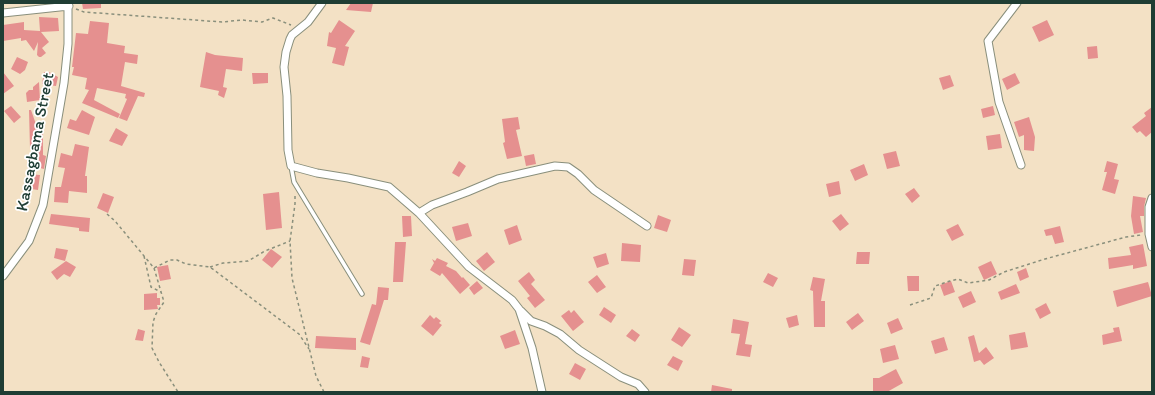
<!DOCTYPE html>
<html>
<head>
<meta charset="utf-8">
<style>
  body { margin:0 }
  #map { position:relative; width:1155px; height:395px; overflow:hidden; background:#f3e1c5; font-family:Itim,sans-serif }
  canvas { display:block }
  .frame { position:absolute; inset:0; border:4px solid #1f3d34; pointer-events:none }
</style>
</head>
<body>
<div id="map">
<canvas width="1155" height="395"></canvas>
<div class="frame"></div>
</div>
<script>
const g = document.querySelector('canvas').getContext('2d');
g.lineJoin = 'round';
function fillPath(path, color) { g.fillStyle = color; g.fill(path, 'evenodd'); }
const toPath = rows => new Path2D(rows.map(r => 'M' + r).join(''));
function trace(path, color, width, dash) { g.strokeStyle = color; g.lineWidth = width; g.lineCap = dash ? 'butt' : 'round'; g.setLineDash(dash || []); g.stroke(path); }
function write(font, color, halo, rows, align = 'center') {
  g.font = font + ' Itim,sans-serif'; g.lineWidth = 3.5; g.setLineDash([]); g.textBaseline = 'middle'; g.strokeStyle = halo; g.fillStyle = color; for (const [text, x, y, turn = 0] of rows) {
    g.save(); g.translate(x, y); g.rotate((+turn || 0) * Math.PI / 180); g.textAlign = isNaN(turn) ? turn : align; if (halo) g.strokeText(text, 0, 0); g.fillText(text, 0, 0); g.restore();
  }
}
fillPath(toPath([
  [82,3,101,3,101,8,83,9],
  [351,3,373,3,371,12,346,10],
  [39,17,58,18,59,31,41,32,49,42,42,48,46,53,41,57,39,57,37,55,38,42,34,51,26,40,21,41,21,38,3,41,3,25,24,22,24,30,40,31],
  [339,20,355,31,345,46,349,47,344,66,332,63,336,48,327,46,329,32,331,33],
  [1047,20,1054,35,1039,42,1032,27],
  [90,21,109,23,107,43,125,46,124,53,138,55,137,64,125,62,121,86,145,93,144,97,138,96,127,121,119,118,127,99,125,98,126,94,97,88,94,100,120,114,118,118,82,103,89,90,85,89,87,78,72,75,74,67,72,67,76,33,88,34],
  [1097,46,1098,58,1088,59,1087,47],
  [206,52,215,55,243,58,242,71,226,69,223,87,227,88,224,98,218,95,219,91,200,87],
  [17,57,28,62,25,70,20,74,11,69],
  [3,72,14,86,3,94],
  [44,72,49,72,58,77,56,86,42,84],
  [252,73,268,73,268,83,253,84],
  [1015,73,1020,83,1007,90,1002,79],
  [950,75,954,86,943,90,939,78],
  [39,82,40,100,27,102,26,93,29,90,33,90,33,87],
  [11,106,21,117,14,123,4,111],
  [993,106,995,115,983,118,981,109],
  [1152,107,1152,132,1146,137,1140,131,1137,133,1132,127,1146,116,1144,113],
  [29,110,31,110,38,130,43,130,43,155,46,156,44,169,36,167,38,148,30,149],
  [82,110,95,117,89,135,67,128,70,119,76,121],
  [518,117,520,129,516,130,522,156,507,159,503,143,505,142,502,119],
  [1029,117,1035,137,1034,151,1024,150,1024,135,1019,137,1014,122],
  [116,128,128,135,122,146,109,141],
  [1000,134,1002,148,988,150,986,136],
  [75,144,89,147,85,176,87,176,87,193,69,191,68,203,54,202,55,187,61,187,65,168,58,167,61,153,72,156],
  [896,151,900,166,887,169,883,154],
  [534,154,536,164,526,166,524,156],
  [459,161,466,166,459,177,452,173],
  [1107,161,1118,164,1114,179,1119,180,1115,194,1102,190,1107,172,1104,172],
  [864,164,868,175,855,181,850,170],
  [27,174,40,175,38,190,25,188],
  [839,181,841,194,829,197,826,184],
  [914,188,920,196,912,203,905,194],
  [279,192,282,228,266,230,263,194],
  [103,193,114,197,108,213,97,208],
  [1133,196,1146,198,1144,207,1144,216,1140,216,1143,232,1134,234,1131,216],
  [51,214,90,218,89,232,79,231,79,228,49,224],
  [841,214,849,224,840,231,832,221],
  [658,215,671,220,667,232,654,228],
  [402,216,411,216,412,236,403,237],
  [468,223,472,236,456,241,452,227],
  [958,224,964,235,952,241,946,230],
  [517,225,522,240,509,245,504,230],
  [1060,226,1064,242,1055,244,1052,235,1046,236,1044,230],
  [395,242,406,242,403,282,393,282],
  [622,243,641,245,640,262,621,261],
  [1143,244,1147,266,1133,269,1133,265,1109,269,1108,258,1131,255,1129,247],
  [56,248,68,250,65,261,54,258],
  [271,249,282,257,272,268,262,260],
  [487,252,495,262,484,271,476,261],
  [857,252,870,252,869,264,856,264],
  [606,253,609,264,597,268,593,257],
  [437,258,448,263,446,266,456,271,462,278,463,277,470,285,460,294,442,273,440,276,430,270,434,263,432,259,435,261],
  [684,259,696,260,694,276,682,275],
  [66,261,76,267,70,277,64,274,57,280,51,272],
  [991,261,997,274,984,280,978,267],
  [168,265,171,279,160,281,157,267],
  [1026,268,1029,277,1020,281,1017,272],
  [529,272,535,280,531,284,545,300,535,308,527,298,530,296,518,281],
  [768,273,778,278,773,287,763,282],
  [597,275,606,287,597,293,588,282],
  [907,276,919,276,919,291,908,291],
  [813,277,825,279,821,301,825,301,825,327,814,327,813,291,810,290],
  [477,281,483,288,474,295,469,288],
  [951,281,955,292,944,296,940,285],
  [1148,282,1152,296,1117,307,1113,291],
  [1016,284,1020,293,1001,300,998,292],
  [378,287,389,288,388,300,384,300,370,345,360,342,372,304,376,305],
  [971,291,976,302,963,308,958,297],
  [157,293,157,298,160,298,160,305,157,305,158,309,144,310,144,294],
  [1046,303,1051,313,1040,319,1035,309],
  [604,307,616,315,611,323,599,315],
  [569,310,571,313,574,310,584,322,573,331,561,316],
  [858,313,864,321,852,330,846,322],
  [430,315,434,319,436,317,441,321,439,323,442,325,433,336,421,326],
  [797,315,799,325,789,328,786,318],
  [898,318,903,329,891,334,887,323],
  [733,319,749,322,745,344,752,345,750,357,736,355,740,334,731,333],
  [679,327,691,335,682,347,671,340],
  [1119,327,1122,341,1103,345,1102,335,1114,332,1113,328],
  [138,329,145,331,143,341,135,340],
  [632,329,640,335,635,342,626,336],
  [515,330,520,344,505,349,500,336],
  [1025,332,1028,347,1011,350,1009,335],
  [974,335,979,353,986,347,994,358,984,365,980,360,974,362,968,337],
  [316,336,356,338,356,350,315,348],
  [944,337,948,350,935,354,931,341],
  [895,345,899,359,883,363,880,349],
  [362,356,370,358,368,368,360,367],
  [673,356,683,361,678,371,667,365],
  [575,363,586,369,580,380,569,374],
  [896,369,903,383,887,392,873,392,873,378,879,378],
  [712,385,732,389,732,392,711,392]
]), '#e5908f');
const lane = toPath([
  [291,166,294,182,362,294]
]);
const street = toPath([
  [322,3,308,22,292,35,290,39,286,52,284,67,287,96,288,150,291,166,317,173,348,178,389,187,419,213,469,267,512,300,519,309,532,348,542,392],
  [1017,3,988,41,999,102,1021,165],
  [3,13,69,6],
  [1152,198,1149,207,1149,234,1152,247],
  [419,213,432,205,467,192,498,179,555,166,568,167,578,174,594,190,647,226],
  [3,276,29,241,43,205,64,83,68,44,68,3],
  [521,311,531,321,545,326,560,334,579,350,621,377,638,384,645,392]
]);
trace(lane, '#898f7c', 5.5);
trace(street, '#898f7c', 9);
trace(toPath([
  [76,9,84,12,222,22,242,20,262,22,273,18,291,25],
  [295,196,295,204,290,241,292,278,316,376,324,392],
  [107,214,115,221,154,268,170,260,177,260,186,264,210,267,299,334,309,349],
  [144,256,151,287,161,292],
  [210,267,223,263,248,261,265,251,290,241],
  [154,268,164,302,156,314,153,322,152,348,159,362,178,392],
  [910,305,931,298,935,286,950,281,958,279,968,283,989,280,1004,272,1045,259,1126,237,1141,235]
]), '#898f7c', 1.5, [3, 3]);
trace(lane, '#fff', 3.5);
trace(street, '#fff', 7);
write('17px', '#1f3d34', '#fff', [
  ["Kassagbama Street",36,142,-79]
]);
</script>
</body>
</html>
